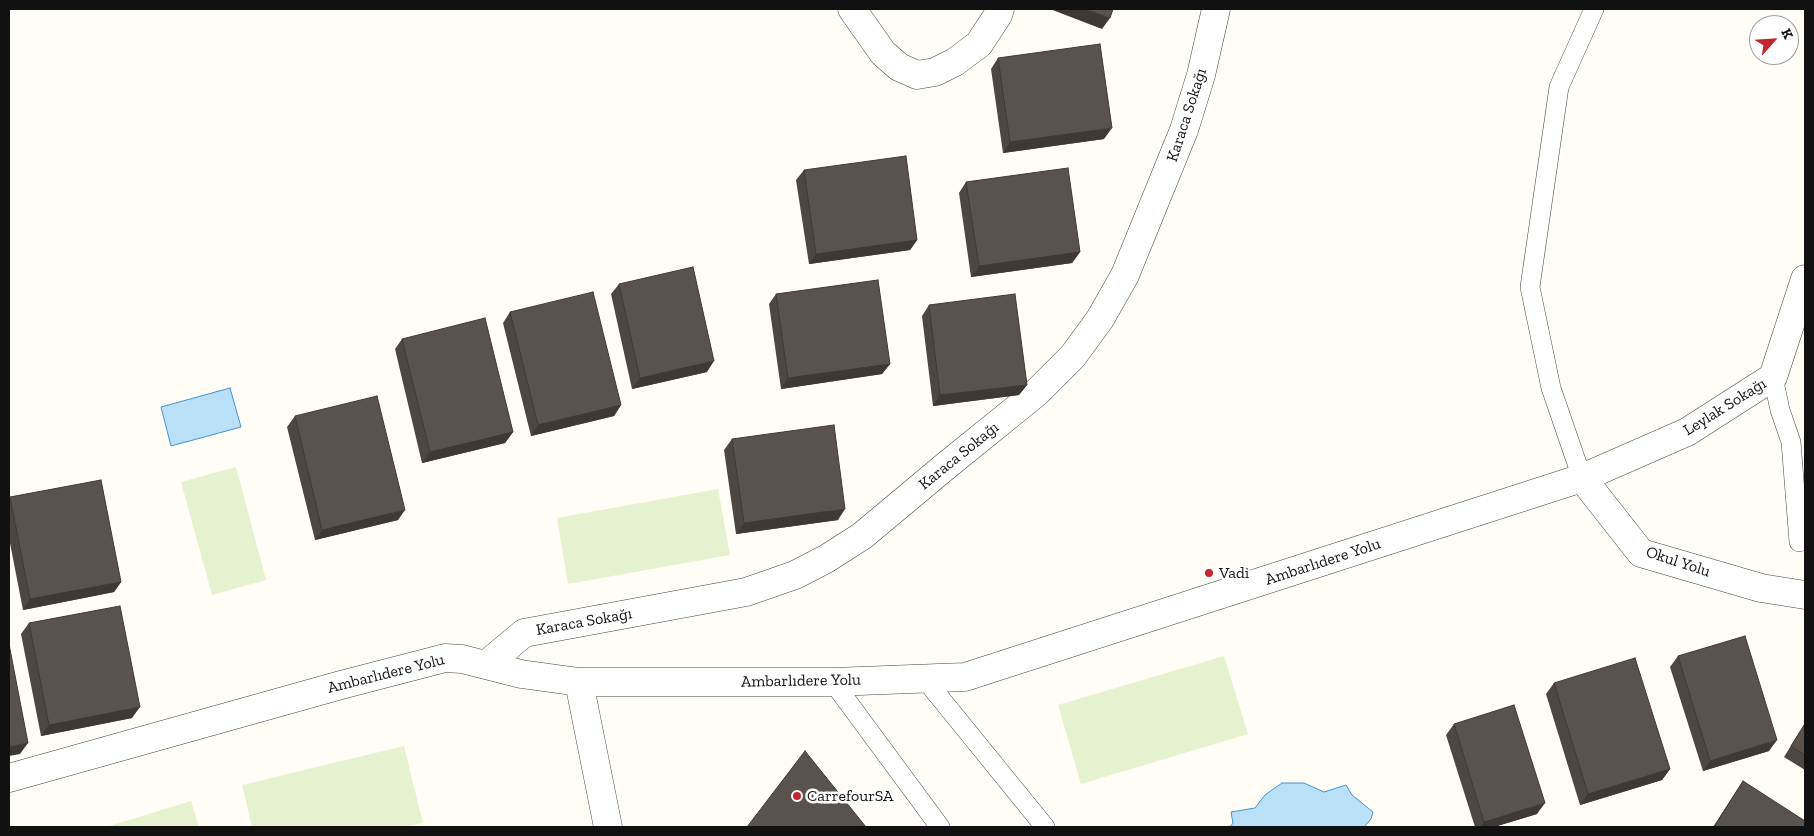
<!DOCTYPE html>
<html>
<head>
<meta charset="utf-8">
<style>
  body { margin:0 }
  #map { position:relative; width:1814px; height:836px; overflow:hidden; background:#fffdf5; font-family:"Zilla Slab",serif }
  canvas { display:block }
  .frame { position:absolute; inset:0; border:10px solid #111; pointer-events:none }
  .north { position:absolute; left:1749px; top:15px; width:50px; height:50px; box-sizing:border-box; background:#fff; border:1px solid #a0a0a0; border-radius:50%; rotate:64deg; font-size:14px; font-weight:700; line-height:20px; text-align:center; color:#111 }
  .north::after { content:''; display:block; margin:auto; width:18px; height:22px; background:#c4262e; clip-path:polygon(50% 0,100% 100%,50% 72%,0 100%) }
</style>
</head>
<body>
<div id="map">
<canvas width="1814" height="836"></canvas>
<div class="frame"></div>
<div class="north">K</div>
</div>
<script>
const g = document.querySelector('canvas').getContext('2d');
g.lineJoin = 'round';
function fillPath(path, color) { g.fillStyle = color; g.fill(path, 'evenodd'); }
const toPath = rows => new Path2D(rows.map(r => 'M' + r).join(''));
function trace(path, color, width, dash) { g.strokeStyle = color; g.lineWidth = width; g.lineCap = dash ? 'butt' : 'round'; g.setLineDash(dash || []); g.stroke(path); }
function write(font, color, halo, rows, align = 'center') {
  g.font = font + ' "Zilla Slab",serif'; g.lineWidth = 5; g.setLineDash([]); g.textBaseline = 'middle'; g.strokeStyle = halo; g.fillStyle = color; for (const [text, x, y, turn = 0] of rows) {
    g.save(); g.translate(x, y); g.rotate((+turn || 0) * Math.PI / 180); g.textAlign = isNaN(turn) ? turn : align; if (halo) g.strokeText(text, 0, 0); g.fillText(text, 0, 0); g.restore();
  }
}
fillPath(toPath([
  [236,467,266,580,212,595,181,482],
  [718,489,730,555,568,584,557,518],
  [1224,656,1248,734,1081,784,1058,705],
  [404,746,423,823,405,827,252,827,242,785],
  [191,801,199,827,106,827]
]), '#e6f2cf');
const water = toPath([
  [230,388,241,427,171,446,161,407,230,388],
  [1282,783,1304,783,1324,792,1346,785,1352,795,1373,812,1371,819,1364,827,1230,827,1233,823,1231,812,1255,808,1265,795,1282,783]
]);
fillPath(water, '#b9e0f7');
trace(water, '#3f96cf', 1);
const service = toPath([
  [1773,377,1780,410,1791,442,1799,542],
  [1582,478,1551,388,1530,287,1559,87,1594,9],
  [924,678,1045,827],
  [833,682,940,827]
]);
const minor = toPath([
  [852,9,883,53,899,67,917,75,935,72,955,62,979,44,998,15,1000,9],
  [579,682,608,827],
  [9,778,341,685,445,658,462,659,521,674,579,682,833,682,965,677,1582,478]
]);
const tertiary = toPath([
  [1805,279,1773,377,1687,432,1582,478,1641,553,1761,588,1805,595],
  [487,664,524,633,746,592,795,575,826,559,862,536,947,465,1036,393,1073,356,1100,319,1125,275,1184,130,1201,75,1216,9]
]);
trace(service, '#444', 20);
trace(minor, '#444', 29);
trace(tertiary, '#444', 29);
trace(service, '#fff', 19);
trace(minor, '#fff', 28);
trace(tertiary, '#fff', 28);
fillPath(toPath([
  [998,58,1104,139,1003,153,991,69],
  [804,170,917,240,910,250,809,264,796,180],
  [966,182,1080,252,1072,263,971,277,959,193],
  [619,284,707,372,632,389,611,294],
  [776,294,890,364,882,374,781,389,769,304],
  [929,305,1027,385,1019,395,933,406,922,316],
  [510,312,621,405,614,416,531,436,503,323],
  [402,339,513,432,505,443,422,463,395,349],
  [295,416,398,520,315,540,287,427],
  [732,439,838,520,736,534,724,450],
  [10,497,121,582,114,592,23,610,9,538,9,500],
  [29,623,132,718,41,736,21,634],
  [1678,656,1769,751,1703,771,1670,667],
  [1554,683,1670,769,1662,780,1580,805,1546,694],
  [1805,723,1805,770,1784,757],
  [1454,724,1537,814,1494,827,1475,827,1446,735],
  [1743,781,1805,827,1713,827]
]), '#4d4742');
fillPath(toPath([
  [1050,9,1085,9,1110,18,1102,29],
  [1112,128,1104,139,1003,153,1010,142],
  [917,240,910,250,809,264,816,254],
  [1080,252,1072,263,971,277,979,266],
  [714,361,707,372,632,389,640,378],
  [890,364,882,374,781,389,788,378],
  [1027,385,1019,395,933,406,940,395],
  [621,405,614,416,531,436,538,425],
  [513,432,505,443,422,463,430,452],
  [845,509,838,520,736,534,744,523],
  [405,510,398,520,315,540,322,530],
  [121,582,114,592,23,610,30,599],
  [140,707,132,718,41,736,49,725],
  [1777,740,1769,751,1703,771,1710,761],
  [28,743,20,754,9,756,9,747],
  [1670,769,1662,780,1580,805,1588,794],
  [1545,803,1537,814,1494,827,1481,827,1484,822]
]), '#3f3936');
const building = toPath([
  [1085,9,1113,9,1110,18,1085,9],
  [1100,44,1112,128,1010,142,998,58,1100,44],
  [906,156,917,240,816,254,804,170,906,156],
  [1068,168,1080,252,979,266,966,182,1068,168],
  [693,267,714,361,640,378,619,284,693,267],
  [878,280,890,364,788,378,776,294,878,280],
  [593,292,621,405,538,425,510,312,593,292],
  [1015,294,1027,385,940,395,929,305,1015,294],
  [485,318,513,432,430,452,402,339,485,318],
  [377,396,405,510,322,530,295,416,377,396],
  [834,425,845,509,744,523,732,439,834,425],
  [101,480,121,582,30,599,10,497,101,480],
  [120,606,140,707,49,725,29,623,120,606],
  [1745,636,1777,740,1710,761,1678,656,1745,636],
  [9,644,28,743,9,747,9,644],
  [1635,658,1670,769,1588,794,1554,683,1635,658],
  [1514,705,1545,803,1484,822,1454,724,1514,705],
  [1805,724,1805,755,1791,746,1805,724],
  [805,751,866,827,747,827,805,751],
  [1743,781,1805,821,1805,827,1714,827,1743,781]
]);
fillPath(building, '#5a524d');
trace(building, '#3f3936', 1);
for (const [x, y, r, color] of [
  [1209,573,5,"#c4262e"],
  [797,796,5,"#c4262e"]
]) { const dot = new Path2D(); dot.arc(x, y, r, 0, 2 * Math.PI); g.fillStyle = color; g.fill(dot); trace(dot, '#fff', 2); }
write('16px', '#111', '#fff', [
  ["Karaca Sokağı",1187,115,-72],
  ["Leylak Sokağı",1725,407,-32],
  ["Karaca Sokağı",959,456,-39],
  ["Ambarlıdere Yolu",1323,562,-18],
  ["Okul Yolu",1678,562,18],
  ["Karaca Sokağı",584,622,-10],
  ["Ambarlıdere Yolu",386,674,-14],
  ["Ambarlıdere Yolu",801,681,-1]
]);
write('16px', '#111', '#fff', [
  ["Vadi",1219,573],
  ["CarrefourSA",807,796]
], 'left');
</script>
</body>
</html>
